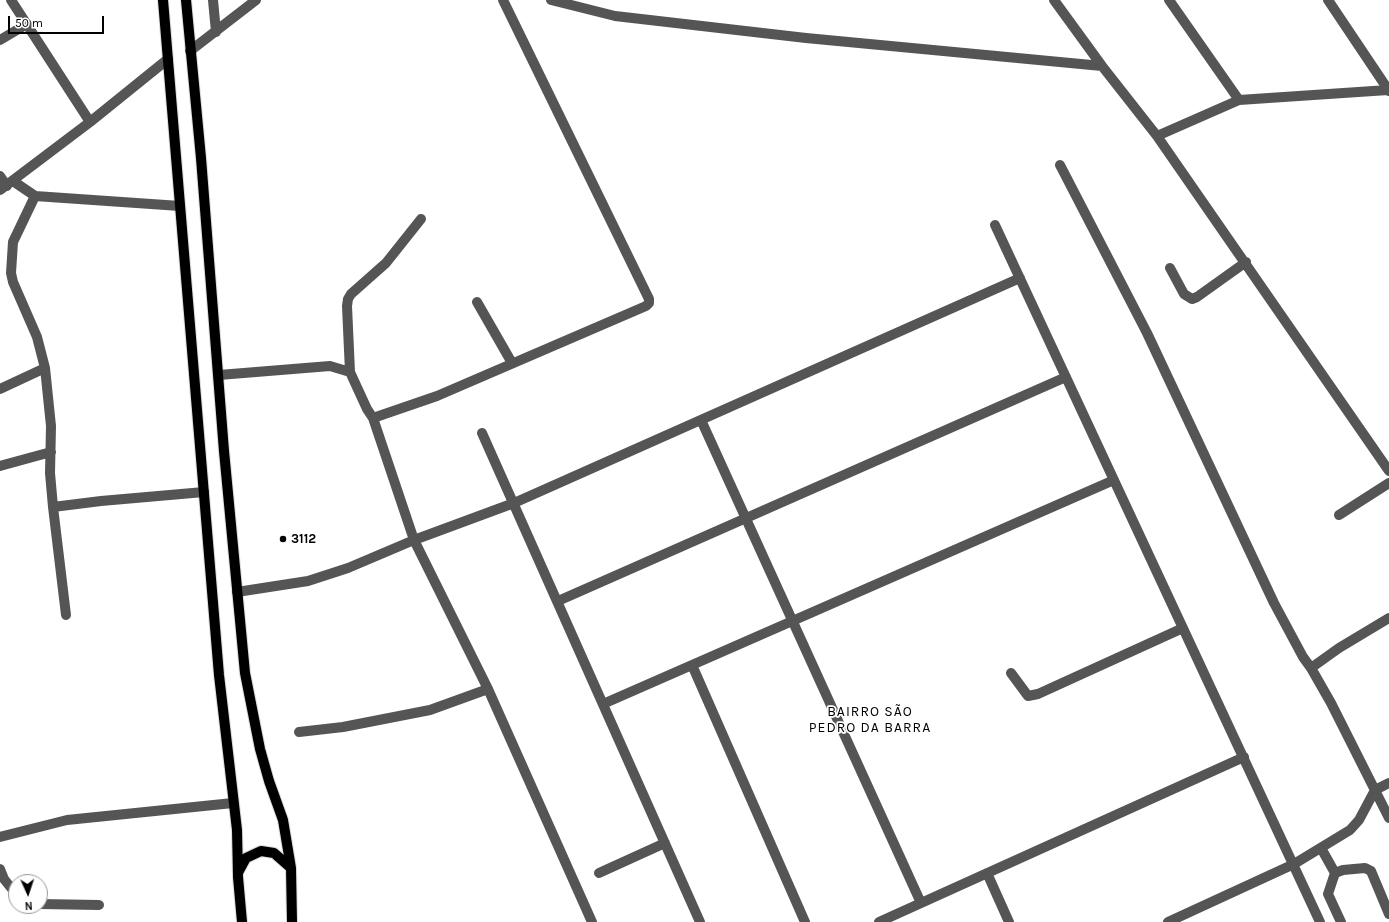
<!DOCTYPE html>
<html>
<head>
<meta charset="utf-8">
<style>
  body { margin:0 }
  #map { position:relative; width:1389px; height:922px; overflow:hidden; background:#fff; font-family:Karla,sans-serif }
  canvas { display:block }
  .north { position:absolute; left:8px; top:874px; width:40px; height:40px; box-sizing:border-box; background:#fff; border:1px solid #999; border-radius:50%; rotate:177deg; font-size:11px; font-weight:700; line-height:16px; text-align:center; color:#000 }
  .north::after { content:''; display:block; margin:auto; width:14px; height:18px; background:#000; clip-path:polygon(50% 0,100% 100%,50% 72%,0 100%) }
  .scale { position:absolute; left:8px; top:16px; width:96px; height:18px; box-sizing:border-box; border:2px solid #000; border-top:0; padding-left:5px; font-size:12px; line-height:14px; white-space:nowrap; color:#000; -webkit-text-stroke:3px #fff; paint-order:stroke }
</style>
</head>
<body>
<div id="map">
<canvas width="1389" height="922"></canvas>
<div class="north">N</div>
<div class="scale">50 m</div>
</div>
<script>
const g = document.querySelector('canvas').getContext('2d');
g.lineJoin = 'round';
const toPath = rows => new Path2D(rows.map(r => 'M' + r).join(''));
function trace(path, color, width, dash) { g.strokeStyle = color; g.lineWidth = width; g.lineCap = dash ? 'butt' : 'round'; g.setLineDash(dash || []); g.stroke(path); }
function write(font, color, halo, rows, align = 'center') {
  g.font = font + ' Karla,sans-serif'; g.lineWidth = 3.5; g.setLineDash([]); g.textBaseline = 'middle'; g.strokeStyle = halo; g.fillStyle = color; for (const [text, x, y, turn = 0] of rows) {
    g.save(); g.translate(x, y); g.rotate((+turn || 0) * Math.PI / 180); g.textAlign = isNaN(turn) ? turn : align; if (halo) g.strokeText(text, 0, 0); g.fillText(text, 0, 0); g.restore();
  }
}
const major = toPath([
  [163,0,219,675,237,830,238,877,242,922],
  [186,0,201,158,224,451,245,673,260,749,269,781,283,820,291,868,292,922],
  [239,871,246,858,261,851,274,853,291,868]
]);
trace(major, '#dbdbdb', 12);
trace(toPath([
  [11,0,90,122],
  [213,0,216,32],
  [551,0,615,16,806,38,1102,66],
  [1054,0,1102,66,1157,136,1389,471],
  [1169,0,1239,100],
  [1328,0,1389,91],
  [0,40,27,24],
  [190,51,256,0],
  [1157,136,1239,100,1388,90],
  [1060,165,1147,333,1274,603,1303,657,1311,668],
  [0,176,7,186],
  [13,181,35,196,180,206],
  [0,190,90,122,168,59],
  [35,196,13,242,11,273,13,282,37,337,45,368,51,426,50,473,53,507,101,501,204,492],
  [995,225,1320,922],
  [1170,268,1184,294,1192,299,1197,297,1246,262],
  [477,302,512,363],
  [350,372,347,306,348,299,351,294,386,263,421,219],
  [219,375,330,366,350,372,367,409,373,418,414,540,488,689,592,922],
  [0,389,45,368],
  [373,418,437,396,646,306,649,303,649,299,503,0],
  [701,420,921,903],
  [482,433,700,922],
  [0,466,51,452],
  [53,507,66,615],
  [1339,515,1389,483],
  [237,592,308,581,348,568,414,540,514,503,1020,278],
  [558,601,1066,377],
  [1389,618,1339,648,1311,668,1331,703,1389,818],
  [692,665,805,922],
  [1011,673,1028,696,1038,694,1183,628],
  [603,704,1114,480],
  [299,732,343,727,430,710,488,689],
  [0,837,67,820,233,803],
  [1321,848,1335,873,1343,870,1365,868,1371,871,1389,914],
  [0,869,4,879,16,894],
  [599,873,665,843],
  [987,873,1009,922],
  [1335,873,1328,894,1341,922],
  [40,904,99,905],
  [879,922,1244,757],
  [1168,922,1294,864,1350,830,1359,820,1375,790,1389,783]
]), '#555', 10);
trace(major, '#000', 10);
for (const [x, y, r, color] of [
  [283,539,4,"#000"]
]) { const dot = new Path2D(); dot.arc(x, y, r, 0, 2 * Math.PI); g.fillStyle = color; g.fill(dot); trace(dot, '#fff', 1.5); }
write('bold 13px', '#000', '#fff', [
  ["3112",291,539]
], 'left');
g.letterSpacing = '1px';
write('14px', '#000', '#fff', [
  ["BAIRRO SÃO",870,712],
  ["PEDRO DA BARRA",870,728]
]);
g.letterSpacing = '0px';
</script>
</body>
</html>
